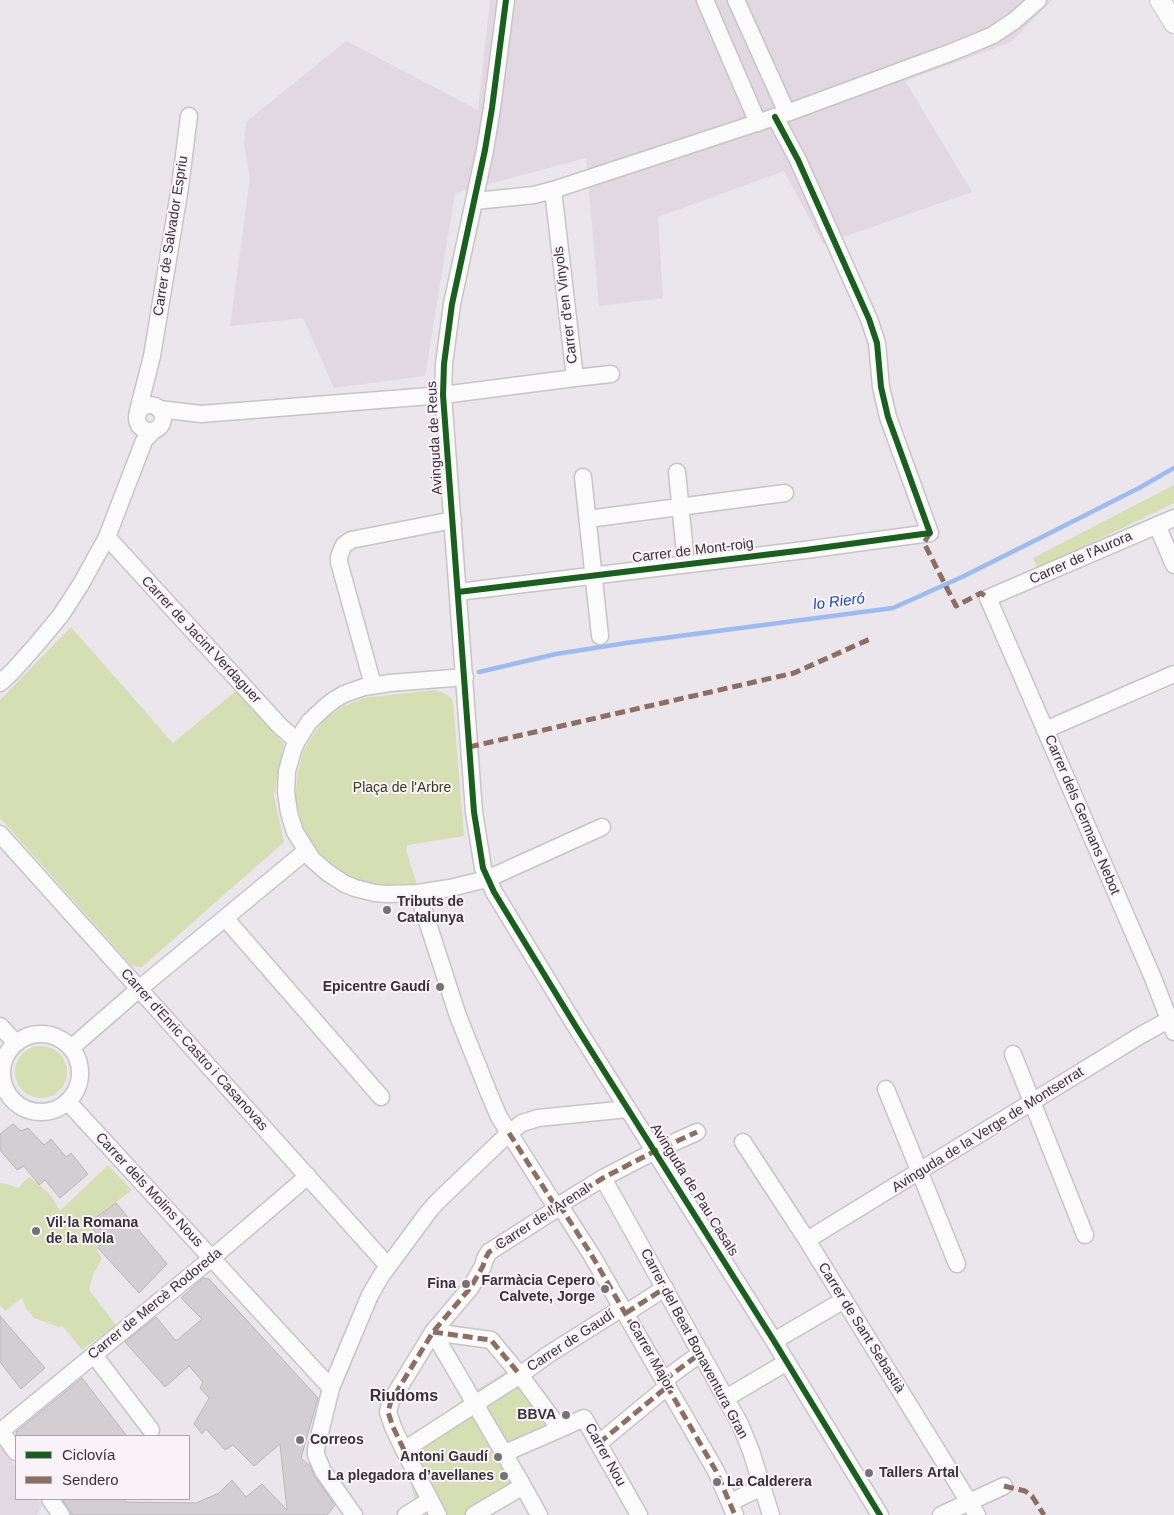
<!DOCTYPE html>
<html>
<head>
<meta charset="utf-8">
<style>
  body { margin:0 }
  #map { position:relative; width:1174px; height:1515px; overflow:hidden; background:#ebe6eb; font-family:Helvetica,sans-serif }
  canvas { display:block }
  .legend { position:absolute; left:15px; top:1435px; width:175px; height:65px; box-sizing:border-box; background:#f9f2f9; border:1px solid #aba6ab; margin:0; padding:6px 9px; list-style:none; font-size:15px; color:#363336 }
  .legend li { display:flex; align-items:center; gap:10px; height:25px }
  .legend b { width:25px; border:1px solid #aba6ab }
</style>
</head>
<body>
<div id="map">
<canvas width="1174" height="1515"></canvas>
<ul class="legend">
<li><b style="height:6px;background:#1b5e20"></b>Ciclovía</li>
<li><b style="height:6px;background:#8d6e63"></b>Sendero</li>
</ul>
</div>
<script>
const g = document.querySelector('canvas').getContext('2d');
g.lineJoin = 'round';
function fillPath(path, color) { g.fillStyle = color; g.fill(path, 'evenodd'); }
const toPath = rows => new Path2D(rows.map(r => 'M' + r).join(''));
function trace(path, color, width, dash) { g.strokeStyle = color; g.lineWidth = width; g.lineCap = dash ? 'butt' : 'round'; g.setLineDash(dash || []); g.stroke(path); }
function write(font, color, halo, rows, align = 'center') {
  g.font = font + ' Helvetica,sans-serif'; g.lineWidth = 4; g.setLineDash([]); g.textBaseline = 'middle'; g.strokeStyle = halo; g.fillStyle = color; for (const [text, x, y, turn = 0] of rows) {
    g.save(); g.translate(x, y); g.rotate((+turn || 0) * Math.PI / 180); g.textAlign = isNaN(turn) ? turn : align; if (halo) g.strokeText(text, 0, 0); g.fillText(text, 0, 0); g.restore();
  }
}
fillPath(toPath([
  [490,0,1052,0,1011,42,905,81,972,192,823,244,784,171,658,217,663,298,599,306,586,158,455,193,425,376,334,388,303,318,230,326,250,179,244,144,246,122,346,41,478,110],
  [0,1446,16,1468,16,1499,38,1499,42,1505,37,1515,0,1515]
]), '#e1d8e1');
fillPath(toPath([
  [1174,485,1174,503,1038,569,1033,558],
  [71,627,173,743,236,691,284,744,274,796,284,842,142,967,132,966,0,818,0,700],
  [434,690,444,693,450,697,453,702,464,836,408,845,406,850,417,885,406,887,376,885,352,878,324,861,312,846,304,831,296,801,296,791,298,772,302,755,307,744,321,724,329,716,344,706,363,698],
  '15 1072a26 26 0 1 1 52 0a26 26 0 1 1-52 0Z',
  [108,1165,132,1190,88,1223,104,1242,97,1250,102,1259,93,1274,89,1290,116,1325,82,1350,63,1326,59,1327,34,1318,26,1308,22,1298,5,1311,0,1305,0,1183,7,1184,18,1188,29,1177,50,1194,60,1211],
  [525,1365,567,1428,518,1455,516,1476,523,1493,490,1515,410,1515,415,1500,401,1444,475,1391,512,1368]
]), '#d6deb4');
trace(toPath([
  [479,672,556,654,626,643,893,608,962,577,1044,536,1139,488,1174,468]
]), '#9dbbf0', 4.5);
const building = toPath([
  [13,1124,21,1131,28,1128,44,1145,51,1139,66,1157,71,1153,88,1174,60,1198,45,1180,39,1185,24,1166,17,1170,0,1150,0,1134,13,1124],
  [116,1203,167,1264,139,1293,98,1248,104,1242,88,1223,116,1203],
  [203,1278,209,1279,318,1398,301,1458,310,1466,315,1477,335,1505,327,1515,72,1515,62,1499,125,1499,125,1502,196,1503,219,1493,232,1480,246,1497,262,1484,287,1510,280,1444,254,1466,233,1445,225,1450,206,1429,202,1434,194,1424,209,1398,200,1388,203,1382,189,1366,165,1387,125,1342,156,1317,176,1341,202,1319,181,1298,203,1278],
  [0,1316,45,1368,21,1389,0,1362,0,1316],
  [82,1378,127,1436,17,1436,16,1432,82,1378]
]);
fillPath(building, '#d2ced2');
trace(building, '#b9b5b8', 1);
const minor = toPath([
  [506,0,492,108,485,150,452,304,444,364,443,395,474,812,483,868,494,892,575,1025,774,1341,880,1515],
  [705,0,758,123],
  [736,0,787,113],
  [475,201,534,195,553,190,787,113,952,52,979,41,993,35,1014,21,1038,0],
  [575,378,611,374],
  '137 418a13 13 0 1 1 26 0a13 13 0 1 1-26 0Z',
  [159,409,201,414,443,395,575,378,553,190],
  [138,411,152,356,180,187,189,116],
  [677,472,686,564],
  [583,477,600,636],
  [1174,518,988,598,1153,978,1174,1032],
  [588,519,785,493],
  [1157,525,1174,565],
  [107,537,280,726,297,741],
  [458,592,805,550,930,533,888,417,881,387,877,343,869,319,798,160,775,117],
  [465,677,390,683,364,687,344,694,334,700,325,707,309,722,297,741,293,750,287,771,286,792,289,813,295,832,312,859,328,873,345,884,355,888,375,893,386,894,418,893,450,888,487,879,602,827],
  [0,683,13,671,37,644,61,615,81,584,107,537,144,441,153,431],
  [373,685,339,562,339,557,342,549,344,545,351,540,453,520],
  [1045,730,1174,674],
  [0,834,388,1266],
  [418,893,458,1016,488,1091,499,1117,556,1207,560,1206,591,1254,716,1471,735,1515],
  [225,918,381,1097],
  [0,1026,16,1043],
  '2 1073a39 39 0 1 1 78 0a39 39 0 1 1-78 0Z',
  [71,1048,139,989,306,851],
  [1013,1054,1085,1235],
  [886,1089,957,1264],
  [68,1102,331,1388],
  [743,1142,807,1240,977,1515],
  [603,1178,740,1424,751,1451,771,1515],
  [807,1240,1141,1035,1174,1017],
  [626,1313,665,1288],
  [433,1332,523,1486,474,1515],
  [433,1332,491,1340,520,1375,549,1354,622,1308],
  [774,1341,844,1300],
  [94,1355,151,1430],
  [664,1380,701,1353],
  [726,1398,787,1362],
  [560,1429,584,1418,639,1515],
  [0,1430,16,1452],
  [1,1431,212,1258,308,1176],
  [599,1443,668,1386],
  [404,1450,393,1427,388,1412,391,1401,433,1332,471,1287,483,1266,485,1259,489,1252,553,1211,556,1207,603,1178,655,1151,697,1132],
  [523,1486,539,1515],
  [50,1499,61,1515],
  [731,1502,762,1487],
  [354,1515,323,1471,316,1455,316,1449,331,1388,370,1295,381,1276,429,1211,438,1201,509,1133,522,1123,538,1118,628,1109],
  [406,1515,430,1500],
  [438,1515,404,1450,520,1375,560,1429,505,1453],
  [941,1515,1004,1486]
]);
const major = toPath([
  [1160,0,1174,23]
]);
trace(minor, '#c7c3c7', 19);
trace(major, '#c7c3c7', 22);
trace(minor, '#fcfbfc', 16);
trace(major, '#fcfbfc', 20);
trace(toPath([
  [930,533,924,543,956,606,981,593,988,598],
  [469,747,794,673,870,639],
  [509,1133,556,1207,560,1206,591,1254,716,1471,735,1515],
  [626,1313,665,1288],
  [433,1332,491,1340,520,1375],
  [664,1380,701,1353],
  [599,1443,668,1386],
  [404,1450,393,1427,388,1412,391,1401,433,1332,471,1287,483,1266,485,1259,489,1252,553,1211,556,1207,603,1178,655,1151,697,1132],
  [1004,1486,1025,1491,1032,1496,1044,1515]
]), '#8d6e63', 5, [10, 5]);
trace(toPath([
  [506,0,492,108,485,150,452,304,444,364,443,395,474,812,483,868,494,892,575,1025,774,1341,880,1515],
  [458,592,805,550,930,533,888,417,881,387,877,343,869,319,798,160,775,117]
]), '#1b5e20', 6);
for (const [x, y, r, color] of [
  [387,910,5,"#757275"],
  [440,987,5,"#757275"],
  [36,1231,5,"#757275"],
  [466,1284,5,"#757275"],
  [605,1289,5,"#757275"],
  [566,1415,5,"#757275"],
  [300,1440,5,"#757275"],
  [498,1457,5,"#757275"],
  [869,1473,5,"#757275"],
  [504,1476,5,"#757275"],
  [717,1482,5,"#757275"]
]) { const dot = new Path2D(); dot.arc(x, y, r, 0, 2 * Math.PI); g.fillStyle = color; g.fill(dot); trace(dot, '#f9f2f9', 2); }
write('14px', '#363336', '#f9f2f9', [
  ["Carrer de Salvador Espriu",171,236,-81],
  ["Carrer d'en Vinyols",566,305,-97],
  ["Avinguda de Reus",435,438,-93],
  ["Carrer de Mont-roig",693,551,-7],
  ["Carrer de l'Aurora",1081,558,-24],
  ["Carrer de Jacint Verdaguer",201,640,47],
  ["Carrer dels Germans Nebot",1082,815,67],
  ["Carrer d'Enric Castro i Casanovas",194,1050,48],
  ["Avinguda de la Verge de Montserrat",988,1130,-32],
  ["Carrer dels Molins Nous",149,1190,47],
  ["Avinguda de Pau Casals",694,1190,58],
  ["Carrer de l'Arenal",543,1217,-33],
  ["Carrer de Mercè Rodoreda",155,1304,-39],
  ["Carrer de Sant Sebastià",861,1328,58],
  ["Carrer de Gaudí",571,1341,-33],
  ["Carrer del Beat Bonaventura Gran",694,1344,62],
  ["Carrer Major",651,1356,60],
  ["Carrer Nou",605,1455,61]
]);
write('14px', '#373e19', '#f9f2f9', [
  ["Plaça de l'Arbre",402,788]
]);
write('bold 14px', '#363336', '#f9f2f9', [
  ["Tributs de",397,902,"left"],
  ["Catalunya",397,918,"left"],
  ["Epicentre Gaudí",430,987],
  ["Vil·la Romana",46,1223,"left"],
  ["de la Mola",46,1239,"left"],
  ["Farmàcia Cepero",595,1281],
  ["Calvete, Jorge",595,1297],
  ["Fina",456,1284],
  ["BBVA",556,1415],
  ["Correos",310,1440,"left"],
  ["Antoni Gaudí",488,1457],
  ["Tallers Artal",879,1473,"left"],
  ["La plegadora d’avellanes",494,1476],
  ["La Calderera",727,1482,"left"]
], 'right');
write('italic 15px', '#184fa3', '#f9f2f9', [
  ["lo Rieró",839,602,-7]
]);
write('bold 16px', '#363336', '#f9f2f9', [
  ["Riudoms",404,1397]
]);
</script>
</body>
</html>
